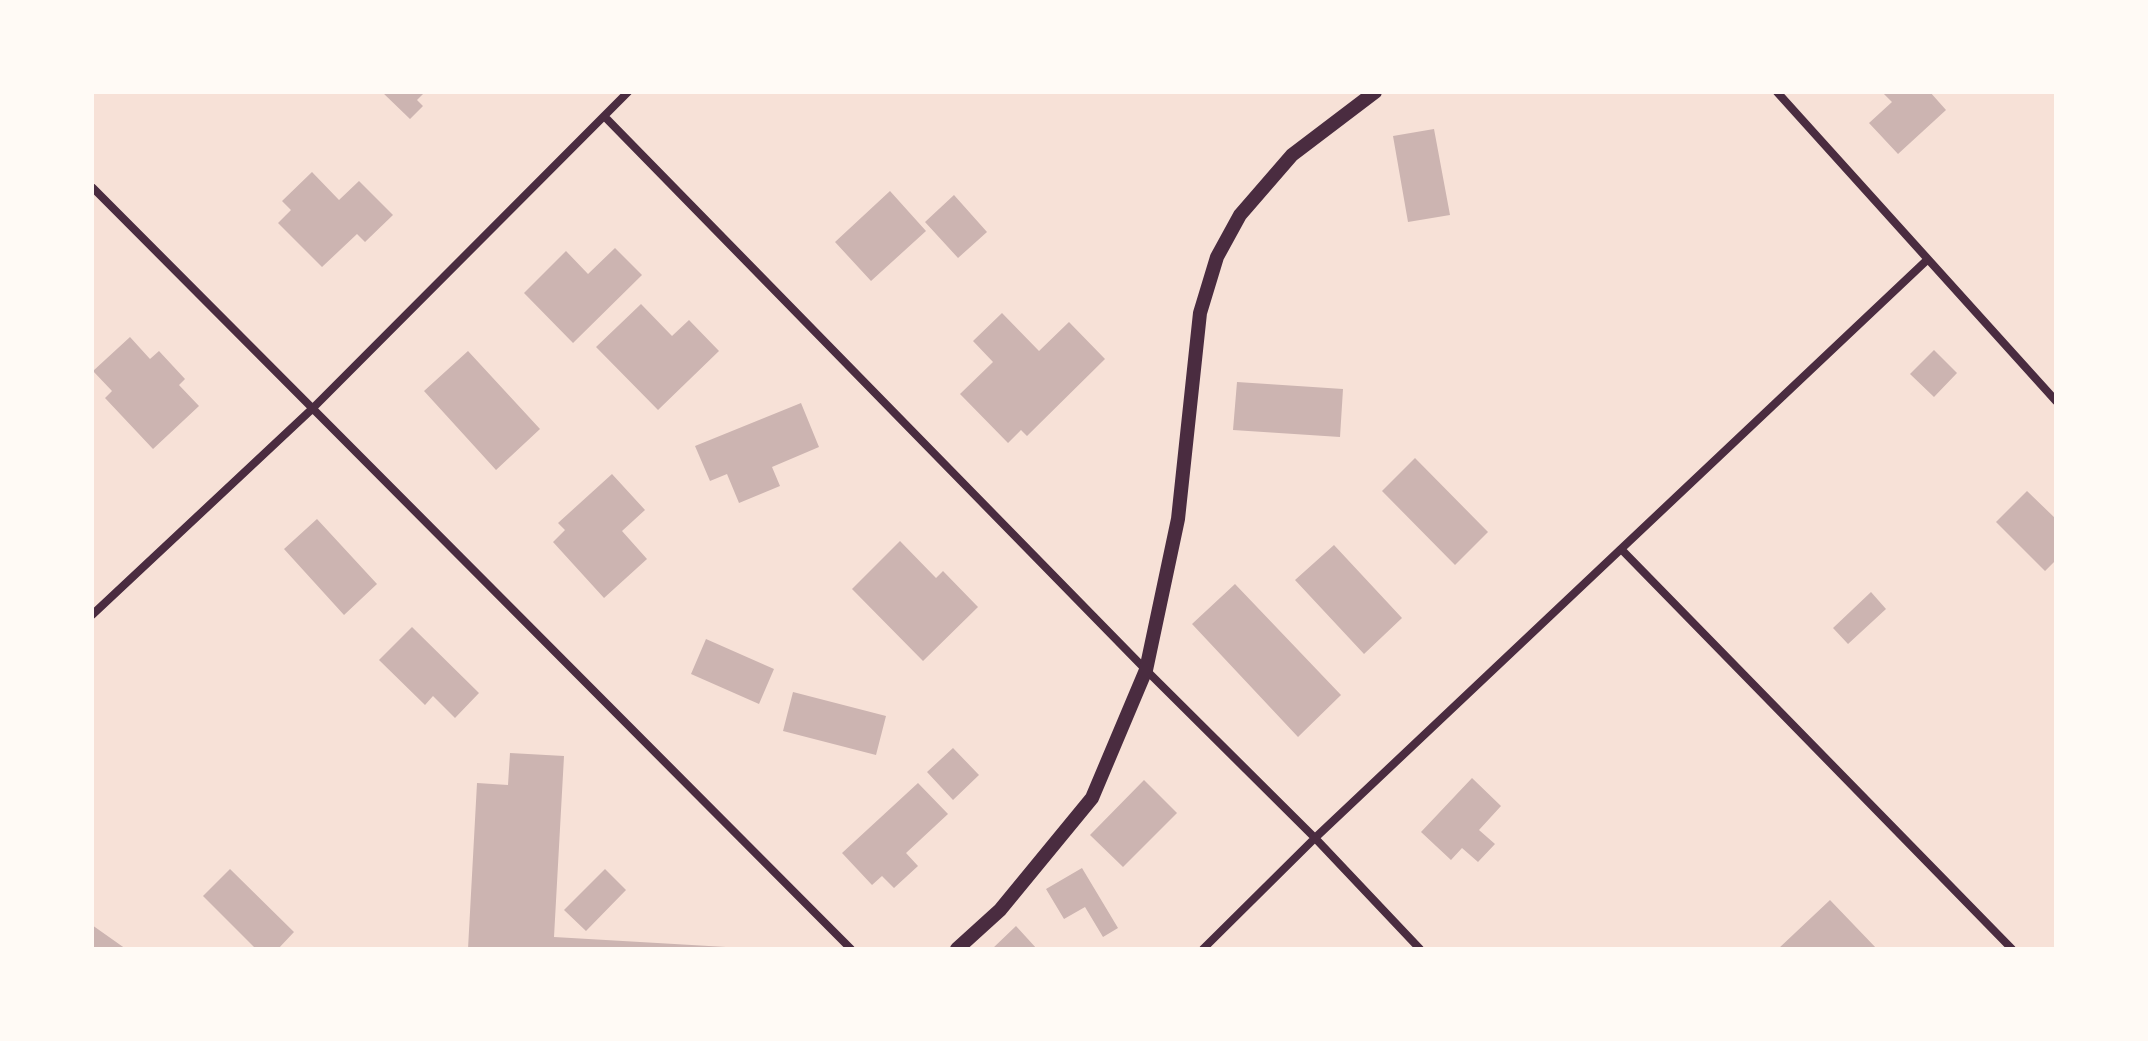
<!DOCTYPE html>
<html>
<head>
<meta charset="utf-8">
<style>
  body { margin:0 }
  #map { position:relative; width:2148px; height:1041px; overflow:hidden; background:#f7e1d7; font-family:"Nunito Sans",sans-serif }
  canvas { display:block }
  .frame { position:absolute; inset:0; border:94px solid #fffaf5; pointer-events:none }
</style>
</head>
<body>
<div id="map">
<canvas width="2148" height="1041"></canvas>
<div class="frame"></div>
</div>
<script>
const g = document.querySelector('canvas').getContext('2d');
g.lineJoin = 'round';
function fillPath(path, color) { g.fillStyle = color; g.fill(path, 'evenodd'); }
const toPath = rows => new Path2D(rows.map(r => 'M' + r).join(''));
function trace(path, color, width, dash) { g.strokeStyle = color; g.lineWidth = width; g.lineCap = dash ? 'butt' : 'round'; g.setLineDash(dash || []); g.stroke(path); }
fillPath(toPath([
  [382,92,425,92,417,100,423,106,410,119],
  [1882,92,1930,92,1946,110,1898,154,1869,123,1892,102],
  [1434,129,1450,215,1408,222,1393,136],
  [312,172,339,200,359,181,393,215,365,242,357,234,322,267,278,223,291,210,282,201],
  [890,191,926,231,871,281,835,242],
  [954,195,987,232,958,258,925,222],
  [615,248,642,275,573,343,524,293,566,251,588,274],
  [641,304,672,336,689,320,719,351,658,410,596,347],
  [1002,313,1039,351,1069,322,1105,359,1027,436,1021,430,1008,443,960,394,993,362,973,341],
  [130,337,150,359,159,351,185,379,179,385,199,406,153,449,105,398,112,391,93,371],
  [1934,350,1957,373,1934,397,1910,374],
  [468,351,540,429,496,470,424,391],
  [1237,382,1343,389,1340,437,1233,430],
  [801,403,819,447,772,467,780,486,739,503,727,474,710,481,695,446],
  [1415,458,1488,532,1455,565,1382,491],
  [612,474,645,510,622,531,647,559,604,598,553,542,565,530,558,523],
  [2027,491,2056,519,2056,560,2045,571,1996,522],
  [317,519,377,584,344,615,284,549],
  [900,541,936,578,943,571,978,607,923,661,852,589],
  [1334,545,1402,618,1364,654,1295,580],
  [1235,584,1341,695,1298,737,1192,624],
  [1871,592,1886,609,1848,644,1833,628],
  [412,627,479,693,455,718,433,696,425,705,379,660],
  [706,639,774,669,759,704,691,674],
  [793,692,886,716,876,755,783,731],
  [953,748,979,775,953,800,927,772],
  [510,753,564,756,554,937,726,947,726,949,468,949,477,783,508,785],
  [1472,778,1501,806,1479,830,1495,844,1478,862,1462,848,1451,860,1421,832],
  [1144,780,1177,813,1123,867,1090,835],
  [918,783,948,814,906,853,918,866,894,888,882,876,872,885,842,853],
  [1082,868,1118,928,1103,937,1085,907,1064,919,1046,889],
  [230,869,294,932,278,949,256,949,203,896],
  [605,869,626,890,586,931,564,910],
  [1830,900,1877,949,1778,949],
  [92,925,126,949,92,949],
  [1016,926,1037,949,992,949]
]), '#ccb4b1');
trace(toPath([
  [1777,92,2056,401],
  [604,116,1146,670,1315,838,1420,949],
  [93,188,851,949],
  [1621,549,2012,949],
  [92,615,312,409,628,92],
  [1203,949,1315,838,1927,260]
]), '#4a2c40', 8);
trace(toPath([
  [957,949,1000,910,1092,798,1146,670,1178,519,1200,313,1217,257,1240,215,1292,155,1375,92]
]), '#4a2c40', 14);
</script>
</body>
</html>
